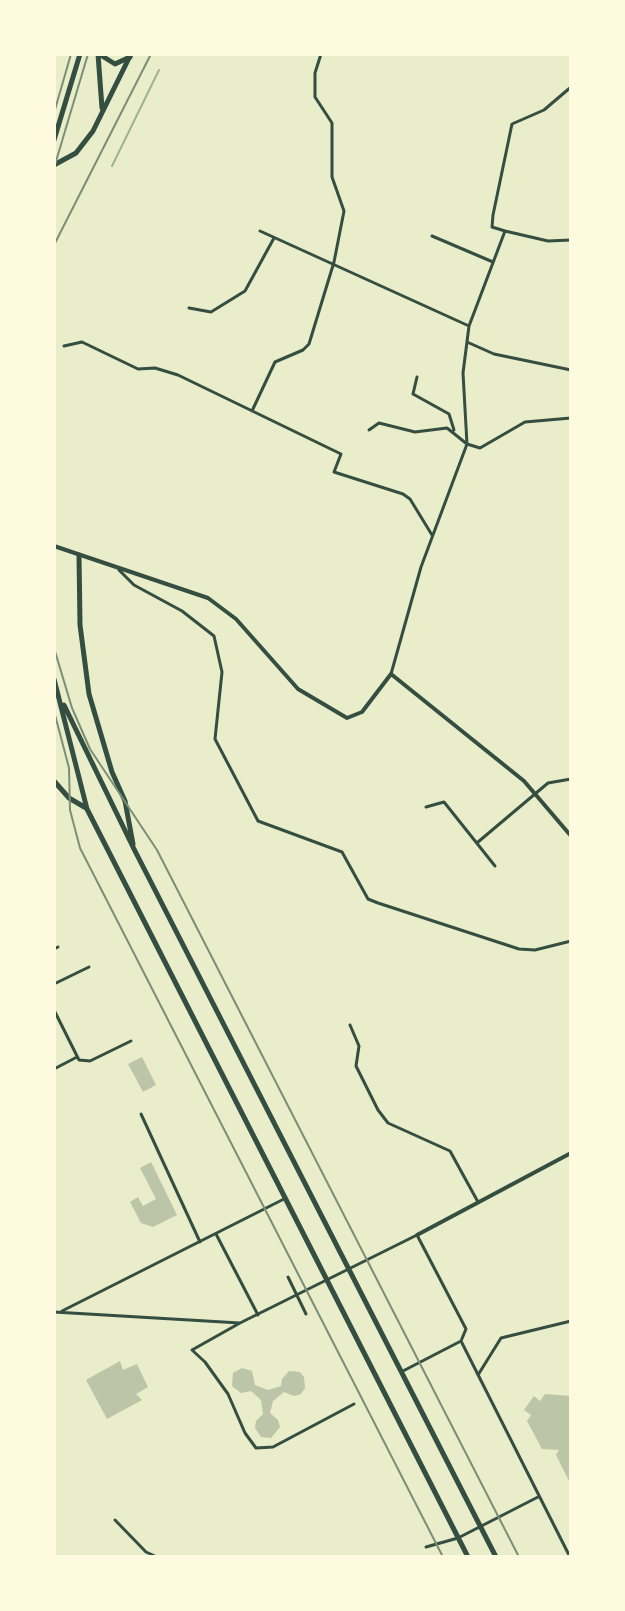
<!DOCTYPE html>
<html>
<head>
<meta charset="utf-8">
<style>
  body { margin:0 }
  #map { position:relative; width:625px; height:1611px; overflow:hidden; background:#e9edc9; font-family:"Archivo Narrow",sans-serif }
  canvas { display:block }
  .frame { position:absolute; inset:0; border:56px solid #fefae0; pointer-events:none }
</style>
</head>
<body>
<div id="map">
<canvas width="625" height="1611"></canvas>
<div class="frame"></div>
</div>
<script>
const g = document.querySelector('canvas').getContext('2d');
g.lineJoin = 'round';
const toPath = rows => new Path2D(rows.map(r => 'M' + r).join(''));
function trace(path, color, width, dash) { g.strokeStyle = color; g.lineWidth = width; g.lineCap = dash ? 'butt' : 'round'; g.setLineDash(dash || []); g.stroke(path); }
function fillPath(path, color) { g.fillStyle = color; g.fill(path, 'evenodd'); }
trace(toPath([
  [112,166,159,70]
]), '#a3b18a', 2);
fillPath(toPath([
  [142,1057,156,1085,143,1092,128,1064],
  [151,1162,177,1215,153,1227,141,1223,130,1202,138,1197,143,1206,156,1199,140,1168],
  [120,1361,123,1370,137,1364,148,1387,136,1394,142,1400,107,1419,86,1380],
  [242,1368,252,1371,255,1385,268,1390,281,1386,282,1379,289,1371,300,1372,304,1377,305,1388,301,1394,294,1396,284,1392,273,1401,270,1413,278,1420,280,1427,271,1438,261,1437,255,1428,256,1421,263,1414,261,1400,251,1391,241,1393,232,1386,233,1373],
  [545,1394,571,1396,571,1485,556,1455,559,1450,542,1449,527,1421,531,1415,524,1410,534,1396,540,1401]
]), '#bcc5a7');
trace(toPath([
  [260,231,469,326],
  [505,231,492,227,493,215,512,124,544,110,571,87],
  [432,236,493,262],
  [571,240,548,241,505,231,469,326,463,373,467,444,480,448,525,422,571,418],
  [189,308,211,312,245,291,274,238],
  [467,342,494,354,571,370],
  [64,346,82,342,138,369,155,368,178,375,341,454,334,472,403,494,410,499,432,535],
  [417,377,413,394,449,414,454,430],
  [252,411,275,362,303,350,309,344,334,262,344,211,332,177,332,123,315,97,315,73,321,54],
  [369,430,379,423,415,432,447,428,467,444,421,567,391,674],
  [119,570,134,585,182,611,214,636,222,672,215,739,258,821,342,852,368,899,378,903,519,949,535,950,571,941],
  [426,807,444,802,495,866],
  [478,842,548,783,571,779],
  [54,949,58,947],
  [54,984,89,967],
  [54,1010,79,1060,90,1061,131,1041],
  [350,1025,359,1046,356,1066,378,1110,388,1123,450,1151,478,1202],
  [54,1069,77,1057],
  [141,1114,200,1242],
  [216,1234,258,1315],
  [288,1277,306,1314],
  [62,1311,284,1199],
  [54,1312,240,1323,417,1235,466,1329,461,1341,403,1371],
  [240,1323,192,1350,205,1362,228,1394,245,1433,256,1448,273,1447,354,1404],
  [461,1341,570,1557],
  [478,1375,501,1338,571,1321],
  [115,1520,146,1552,157,1557],
  [426,1547,458,1538,538,1497]
]), '#344e41', 3);
trace(toPath([
  [54,546,208,598,236,619,298,689,347,718,362,712,391,674,524,781,571,836],
  [417,1235,571,1153]
]), '#344e41', 4);
trace(toPath([
  [54,165,76,153,93,131,131,54]
]), '#344e41', 5);
trace(toPath([
  [98,54,102,108],
  [99,54,115,64,130,57],
  [54,140,80,54],
  [79,555,80,625,89,694,112,772,125,801,133,844],
  [54,679,87,809,468,1557],
  [64,705,134,849,496,1557],
  [54,781,69,798,86,808]
]), '#344e41', 5);
trace(toPath([
  [54,113,71,54],
  [54,168,88,54],
  [54,648,72,708,90,749,157,850,519,1557],
  [54,711,69,768,70,810,80,848,443,1557]
]), '#7c8e77', 2);
trace(toPath([
  [54,245,151,54]
]), '#7c8e77', 2);
</script>
</body>
</html>
